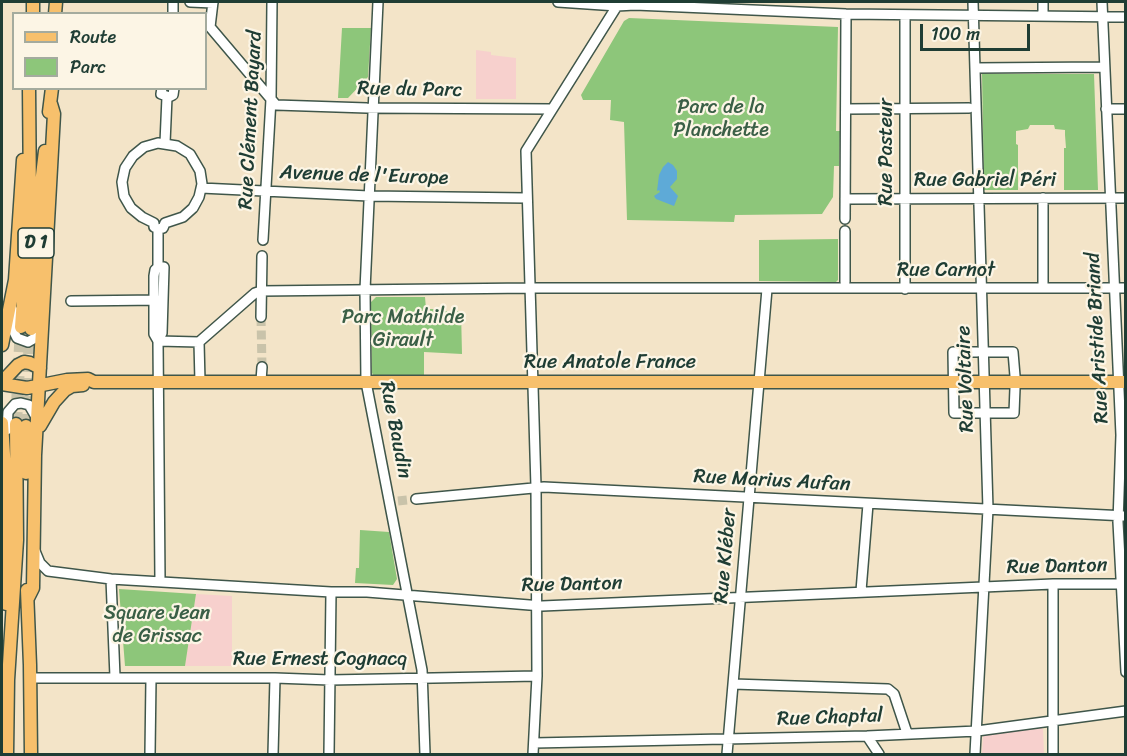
<!DOCTYPE html>
<html>
<head>
<meta charset="utf-8">
<style>
  body { margin:0 }
  #map { position:relative; width:1127px; height:756px; overflow:hidden; background:#f3e4c8; font-family:Sriracha,sans-serif }
  canvas { display:block }
  .frame { position:absolute; inset:0; border:3px solid #1f3d34; pointer-events:none }
  .legend { position:absolute; left:12px; top:12px; width:195px; height:78px; box-sizing:border-box; background:#fcf5e5; border:2px solid #a4ab9e; margin:0; padding:8px 10px; list-style:none; font-size:18px; color:#1f3d34 }
  .legend li { display:flex; align-items:center; gap:12px; height:30px }
  .legend b { width:30px; border:2px solid #a4ab9e }
  .scale { position:absolute; left:920px; top:24px; width:110px; height:27px; box-sizing:border-box; border:3px solid #1f3d34; border-top:0; padding-left:8px; font-size:18px; line-height:21px; white-space:nowrap; color:#1f3d34; -webkit-text-stroke:4px #fcf5e5; paint-order:stroke }
</style>
</head>
<body>
<div id="map">
<canvas width="1127" height="756"></canvas>
<div class="frame"></div>
<ul class="legend">
<li><b style="height:8px;background:#f7c06c"></b>Route</li>
<li><b style="height:16px;background:#8dc67a"></b>Parc</li>
</ul>
<div class="scale">100 m</div>
</div>
<script>
const g = document.querySelector('canvas').getContext('2d');
g.lineJoin = 'round';
function fillPath(path, color) { g.fillStyle = color; g.fill(path, 'evenodd'); }
const toPath = rows => new Path2D(rows.map(r => 'M' + r).join(''));
function trace(path, color, width, dash) { g.strokeStyle = color; g.lineWidth = width; g.lineCap = dash ? 'butt' : 'round'; g.setLineDash(dash || []); g.stroke(path); }
function write(font, color, halo, rows, align = 'center') {
  g.font = font + ' Sriracha,sans-serif'; g.lineWidth = 4.5; g.setLineDash([]); g.textBaseline = 'middle'; g.strokeStyle = halo; g.fillStyle = color; for (const [text, x, y, turn = 0] of rows) {
    g.save(); g.translate(x, y); g.rotate((+turn || 0) * Math.PI / 180); g.textAlign = isNaN(turn) ? turn : align; if (halo) g.strokeText(text, 0, 0); g.fillText(text, 0, 0); g.restore();
  }
}
fillPath(toPath([
  [476,50,491,52,491,55,516,58,516,99,476,99],
  [196,594,232,596,232,666,185,666],
  [1041,728,1043,729,1044,754,982,754,983,737,985,735]
]), '#f7d0cd');
fillPath(toPath([
  [629,18,838,27,836,131,840,131,839,166,834,166,833,197,822,214,735,215,734,222,627,220,624,122,610,120,611,100,583,100,581,95,624,21],
  [342,28,371,28,368,77,348,98,338,98],
  [982,74,1094,74,1098,190,1064,190,1064,148,1066,148,1065,135,1065,130,1055,129,1054,125,1030,125,1028,129,1016,131,1016,144,1018,145,1018,190,984,190],
  [838,239,838,280,836,282,759,281,759,240],
  [376,297,425,297,426,309,434,309,435,311,461,311,462,354,424,352,424,376,374,376,372,373,371,302],
  [360,530,389,532,397,579,393,585,355,583,356,568,359,568],
  [119,589,196,594,185,666,125,666]
]), '#8dc67a');
fillPath(toPath([
  [668,162,673,165,677,171,677,179,670,187,678,196,674,206,656,199,654,196,660,192,659,190,657,191,659,175,663,167]
]), '#5eaad7');
trace(toPath([
  [261,317,262,367],
  [398,501,416,499]
]), '#c9c3aa', 9, [9, 4.5]);
trace(toPath([
  [16,424,21,327],
  [26,426,30,332]
]), '#c9c3aa', 12, [12, 6]);
const minor = toPath([
  [190,2,213,3],
  [213,2,210,27,276,105,367,108,552,109],
  [378,2,365,290,366,382,422,670,425,754],
  [558,2,617,6,635,5,846,14,1126,17],
  [973,2,988,509,975,754],
  [1102,2,1121,435,1118,522,1126,672],
  [173,14,173,2],
  [1043,16,1043,2],
  [975,68,1104,67],
  [162,88,161,94,169,97,173,95,174,88],
  [846,109,969,108],
  [1106,109,1126,109],
  [158,143,177,146,190,154,200,171,202,184,199,197,193,208,183,217,165,223,163,228,158,229,154,227,154,223,142,217,131,208,124,196,122,182,125,168,133,156,144,147,158,143],
  [165,143,167,97],
  [201,188,369,196,526,198],
  [1043,198,1043,288],
  [845,199,1126,198],
  [845,219,846,14],
  [263,240,271,99,272,2],
  [158,267,158,229],
  [845,282,845,231],
  [905,289,905,16],
  [71,301,160,300],
  [11,307,14,312,14,332,17,338,28,342,40,335],
  [261,317,262,256],
  [158,341,162,333,164,267,158,267,155,270,154,276,154,334,158,341,160,581],
  [158,341,199,342],
  [199,342,255,293,261,291,530,288,1126,288],
  [199,342,200,382],
  [977,352,953,352,954,413,1014,413,1015,388],
  [987,352,1013,352,1015,376],
  [261,381,262,367],
  [7,430,8,412,15,404,21,403,29,405,36,417],
  [416,499,544,487,1126,516],
  [35,551,40,563,48,571,111,579,331,592,367,592,542,606,1053,584,1126,584],
  [111,579,115,677],
  [861,591,868,504],
  [30,678,275,678,330,680,537,676],
  [733,684,888,689,894,694,907,733],
  [867,736,879,754],
  [534,743,867,736,977,731,1126,711],
  [150,754,151,678],
  [273,754,275,678],
  [329,754,331,592],
  [533,754,537,676,536,487,526,151,617,6,618,2],
  [727,754,767,289],
  [1053,754,1053,584]
]);
const major = toPath([
  [33,14,33,2],
  [55,14,56,2],
  [49,112,52,88],
  [21,327,30,201,29,88],
  [31,329,39,200,45,151],
  [2,345,15,280,23,160],
  [2,382,18,365,24,362,30,363,40,368],
  [2,384,27,388,67,380,88,379,94,382,1126,382],
  [2,423,5,470,6,604],
  [40,426,54,402,65,390,72,386,83,385],
  [26,473,26,426],
  [27,590,30,665,31,754],
  [28,598,33,588,35,455,54,114,51,104],
  [7,754,8,680,17,540,16,424]
]);
trace(minor, '#3f564a', 12);
trace(major, '#3f564a', 15);
trace(minor, '#fff', 9);
trace(major, '#f7c06c', 12);
for (const [x, y, w] of [
  [36,243,36]
]) { const box = new Path2D(); box.roundRect(x - w / 2, y - 15, w, 30, 4.5); g.fillStyle = '#fcf5e5'; g.fill(box); trace(box, '#1f3d34', 1.5); }
write('bold 18px', '#1f3d34', null, [
  ["D 1",36,243]
]);
write('20px', '#1f3d34', '#fcf5e5', [
  ["Rue du Parc",410,90,1],
  ["Rue Clément Bayard",251,120,-87],
  ["Rue Pasteur",887,152,-90],
  ["Avenue de l'Europe",364,176,2],
  ["Rue Gabriel Péri",985,181],
  ["Rue Carnot",946,271],
  ["Rue Aristide Briand",1098,338,-93],
  ["Rue Anatole France",610,363],
  ["Rue Voltaire",966,379,-92],
  ["Rue Baudin",395,430,79],
  ["Rue Marius Aufan",772,481,3],
  ["Rue Kléber",726,556,-85],
  ["Rue Danton",1057,567,-1],
  ["Rue Danton",572,585,-1],
  ["Rue Ernest Cognacq",320,660],
  ["Rue Chaptal",830,718,-2]
]);
write('20px', '#3a5f46', '#fcf5e5', [
  ["Parc de la",721,108],
  ["Planchette",721,131],
  ["Parc Mathilde",403,318],
  ["Girault",403,341],
  ["Square Jean",157,614],
  ["de Grissac",157,637]
]);
</script>
</body>
</html>
